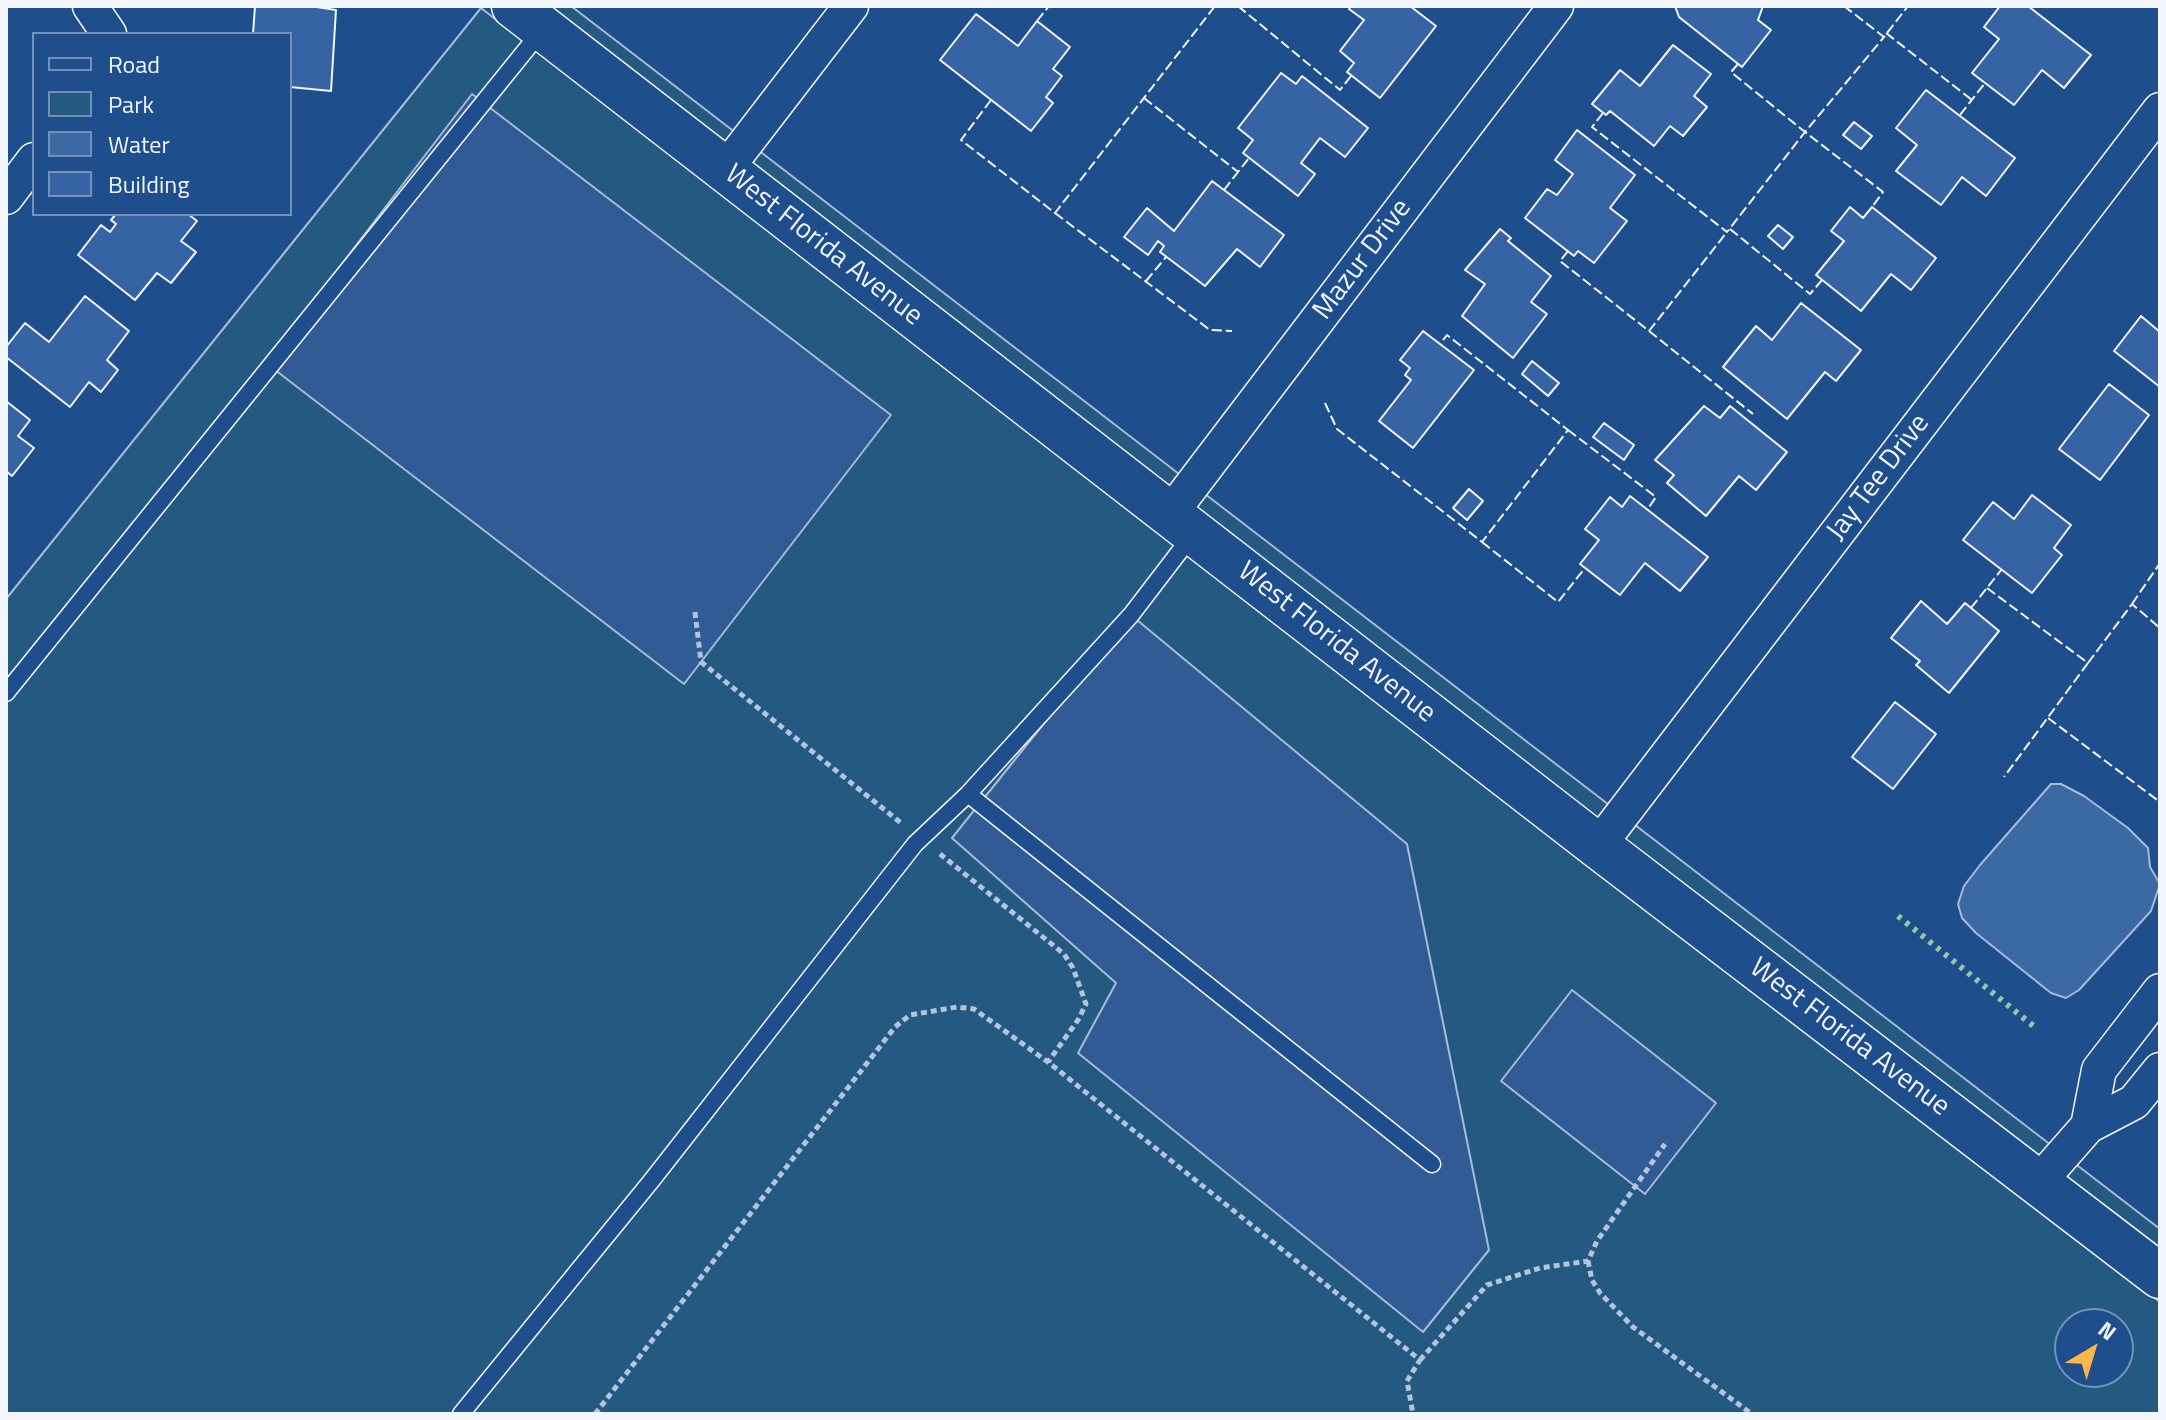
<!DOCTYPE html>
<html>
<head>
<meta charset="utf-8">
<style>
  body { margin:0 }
  #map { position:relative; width:2166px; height:1420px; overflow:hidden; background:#1f4e8c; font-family:"Titillium Web",sans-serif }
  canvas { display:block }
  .frame { position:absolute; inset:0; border:8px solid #f2f6ff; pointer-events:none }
  .legend { position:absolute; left:32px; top:32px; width:260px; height:184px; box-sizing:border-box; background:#1f4e8c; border:2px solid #7391ba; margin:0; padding:10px 14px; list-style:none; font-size:24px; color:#f2f6ff }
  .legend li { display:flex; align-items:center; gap:16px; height:40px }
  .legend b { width:40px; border:2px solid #7391ba }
  .north { position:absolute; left:2054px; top:1308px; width:80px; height:80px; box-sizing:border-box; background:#1f4e8c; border:2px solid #7391ba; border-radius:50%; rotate:38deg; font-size:22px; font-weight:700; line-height:32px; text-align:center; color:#f2f6ff }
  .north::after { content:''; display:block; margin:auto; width:28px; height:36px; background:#ffb74d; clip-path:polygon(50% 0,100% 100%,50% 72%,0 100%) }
</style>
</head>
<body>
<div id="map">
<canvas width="2166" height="1420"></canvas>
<div class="frame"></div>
<ul class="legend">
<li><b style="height:10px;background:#1f4e8c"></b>Road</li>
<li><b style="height:22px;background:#245a82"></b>Park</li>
<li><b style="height:22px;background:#3b69a3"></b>Water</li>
<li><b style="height:22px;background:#3563a3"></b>Building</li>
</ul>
<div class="north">N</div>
</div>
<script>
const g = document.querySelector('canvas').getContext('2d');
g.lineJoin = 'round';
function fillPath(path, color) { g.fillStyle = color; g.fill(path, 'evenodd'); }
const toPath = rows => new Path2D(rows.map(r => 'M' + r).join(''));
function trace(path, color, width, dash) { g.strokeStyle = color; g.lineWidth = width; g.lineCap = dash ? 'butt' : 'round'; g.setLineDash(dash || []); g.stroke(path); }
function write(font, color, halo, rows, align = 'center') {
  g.font = font + ' "Titillium Web",sans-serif'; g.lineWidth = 6; g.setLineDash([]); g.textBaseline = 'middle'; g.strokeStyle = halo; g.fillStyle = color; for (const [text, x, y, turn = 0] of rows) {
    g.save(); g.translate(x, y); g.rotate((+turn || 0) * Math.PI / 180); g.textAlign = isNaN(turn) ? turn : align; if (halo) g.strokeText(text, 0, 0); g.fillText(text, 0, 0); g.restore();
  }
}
const green = toPath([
  [549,6,571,6,2160,1229,2160,1248,1611,829,549,6],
  [481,8,1585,864,2160,1302,2160,1414,6,1414,6,599,481,8],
  [2070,1324,2118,1324,2118,1372,2070,1372,2070,1324]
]);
fillPath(green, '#245a82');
trace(green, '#a8bbd7', 2);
const parking = toPath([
  [472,94,891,415,684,684,266,363,472,94],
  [1131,615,1407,844,1489,1250,1423,1332,1078,1053,1116,983,952,838,1131,615],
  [1572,990,1716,1103,1645,1194,1501,1081,1572,990]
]);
fillPath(parking, '#305b95');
trace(parking, '#a8bbd7', 2);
const water = toPath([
  [2051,784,2061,784,2084,796,2128,828,2148,848,2150,867,2160,884,2151,911,2079,990,2066,998,2051,993,1976,933,1962,918,1958,904,1964,886,1980,865,2051,784]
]);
fillPath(water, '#3b69a3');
trace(water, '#a8bbd7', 2);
const building = toPath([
  [255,6,310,6,336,10,331,91,290,87,290,34,253,34,255,6],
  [1351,6,1410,6,1436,26,1380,98,1347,72,1354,63,1340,51,1364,20,1349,9,1351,6],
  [1675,6,1763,6,1758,20,1771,30,1742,67,1679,17,1675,6],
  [2000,6,2028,6,2091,55,2064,88,2042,70,2014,105,1972,73,1999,39,1984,27,2000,6],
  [976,14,1018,46,1037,21,1070,47,1053,69,1062,76,1046,97,1053,103,1031,131,940,60,976,14],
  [1673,45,1711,74,1694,96,1707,107,1683,136,1670,126,1654,146,1610,111,1606,115,1592,104,1620,70,1640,86,1673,45],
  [1281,73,1296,84,1302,76,1368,128,1345,157,1320,138,1301,163,1315,174,1298,196,1243,153,1253,140,1238,128,1281,73],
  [1926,90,2015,158,1986,196,1962,177,1941,205,1896,171,1917,145,1896,128,1926,90],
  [1854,122,1872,136,1861,149,1843,135,1854,122],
  [1577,130,1635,175,1610,208,1627,221,1594,263,1578,251,1574,256,1525,218,1547,189,1557,195,1573,174,1555,160,1577,130],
  [1212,181,1284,235,1260,267,1237,249,1205,286,1160,252,1164,246,1158,241,1148,255,1124,237,1147,208,1174,231,1212,181],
  [1850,207,1863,218,1872,207,1936,258,1911,290,1891,274,1861,311,1816,275,1844,241,1831,231,1850,207],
  [116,214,188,214,197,221,181,241,196,252,171,283,157,273,135,300,78,255,101,225,110,232,116,224,111,220,116,214],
  [1778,225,1793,237,1783,249,1768,236,1778,225],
  [1500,229,1511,238,1508,241,1551,276,1531,302,1547,314,1513,358,1462,316,1485,284,1465,270,1500,229],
  [85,296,129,331,107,360,118,370,101,392,89,382,70,407,6,357,6,347,25,323,49,342,85,296],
  [1801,303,1861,350,1836,381,1825,372,1787,419,1723,367,1756,326,1772,340,1801,303],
  [2141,316,2160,332,2160,387,2114,351,2141,316],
  [1423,331,1474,370,1413,448,1379,421,1411,380,1405,375,1410,368,1400,360,1423,331],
  [1532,361,1559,383,1548,396,1522,374,1532,361],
  [2109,384,2149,415,2100,480,2059,449,2109,384],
  [6,401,30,420,18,436,34,448,12,476,6,471,6,401],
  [1704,406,1720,418,1730,406,1787,452,1756,490,1739,476,1706,516,1667,483,1674,475,1655,460,1704,406],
  [1604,423,1634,445,1624,460,1593,437,1604,423],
  [1469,489,1483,501,1467,520,1453,508,1469,489],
  [2032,495,2071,525,2054,548,2062,555,2032,593,1963,540,1993,502,2014,519,2032,495],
  [1630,496,1708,557,1680,591,1645,563,1620,595,1580,564,1599,540,1585,529,1610,497,1622,507,1630,496],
  [1921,601,1947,624,1965,603,1999,631,1949,693,1916,665,1920,661,1891,638,1921,601],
  [1895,702,1936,734,1893,789,1852,757,1895,702]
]);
fillPath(building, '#3563a3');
trace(building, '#f2f6ff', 2);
const lane = toPath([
  [1193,534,1131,615,968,794,1432,1164],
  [6,693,542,30],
  [461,1414,652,1180,915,844,968,794]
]);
const street = toPath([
  [90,6,109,34],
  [725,170,851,6],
  [6,197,34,160],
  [1170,514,1556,6],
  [1598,846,2160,110],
  [2088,1126,2099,1070,2160,991],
  [2038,1183,2088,1126,2134,1102,2160,1070]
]);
const secondary = toPath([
  [514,6,1598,846,2160,1276]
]);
trace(lane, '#f2f6ff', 19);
trace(street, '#f2f6ff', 37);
trace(secondary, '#f2f6ff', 47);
trace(toPath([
  [695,612,701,662,901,823],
  [940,854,1064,954,1073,968,1086,1004,1078,1020,1048,1062],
  [1588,1261,1592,1280,1600,1293,1633,1327,1752,1414],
  [1420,1360,1487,1285,1540,1268,1588,1261,1597,1241,1665,1144],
  [595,1414,895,1027,910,1015,957,1007,974,1009,1048,1062,1420,1360,1407,1381,1413,1414]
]), '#b3c4dc', 5, [6, 4]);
trace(lane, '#1f4e8c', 16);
trace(street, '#1f4e8c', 34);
trace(secondary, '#1f4e8c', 44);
trace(toPath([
  [1898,916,2036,1028]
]), '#97c8a6', 6, [4, 6]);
trace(toPath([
  [1238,6,1340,90,1351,76],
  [1844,6,1884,37,1908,6],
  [1037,21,1049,6],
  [1886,33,1972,100],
  [1738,64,1731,72,1805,132,1884,37],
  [1144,98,1238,172,1249,158],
  [991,100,961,140,1055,213,1215,6],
  [1603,113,1592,127,1727,232,1805,132,1883,192,1872,207],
  [1960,115,1985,83],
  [1224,190,1238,172],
  [1055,213,1210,330,1232,331],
  [1730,229,1810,294,1822,280],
  [1568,251,1560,261,1649,331,1727,232],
  [1146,281,1166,257],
  [1649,331,1753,414],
  [2160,402,2160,408],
  [1325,403,1337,429,1482,542,1568,430,1447,335,1440,344],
  [1568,430,1656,497,1647,510],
  [1482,542,1558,602,1585,568],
  [1987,588,2088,663,2004,777],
  [2132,604,2160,563],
  [1971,608,2002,569],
  [2088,663,2132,604,2160,628],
  [2048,718,2160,802]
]), '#f2f6ff', 2, [10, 4]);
write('28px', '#f2f6ff', '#1f4e8c', [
  ["West Florida Avenue",823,246,38],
  ["Mazur Drive",1363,260,-53],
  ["Jay Tee Drive",1879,478,-53],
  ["West Florida Avenue",1336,643,38],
  ["West Florida Avenue",1849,1038,37]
]);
</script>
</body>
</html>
